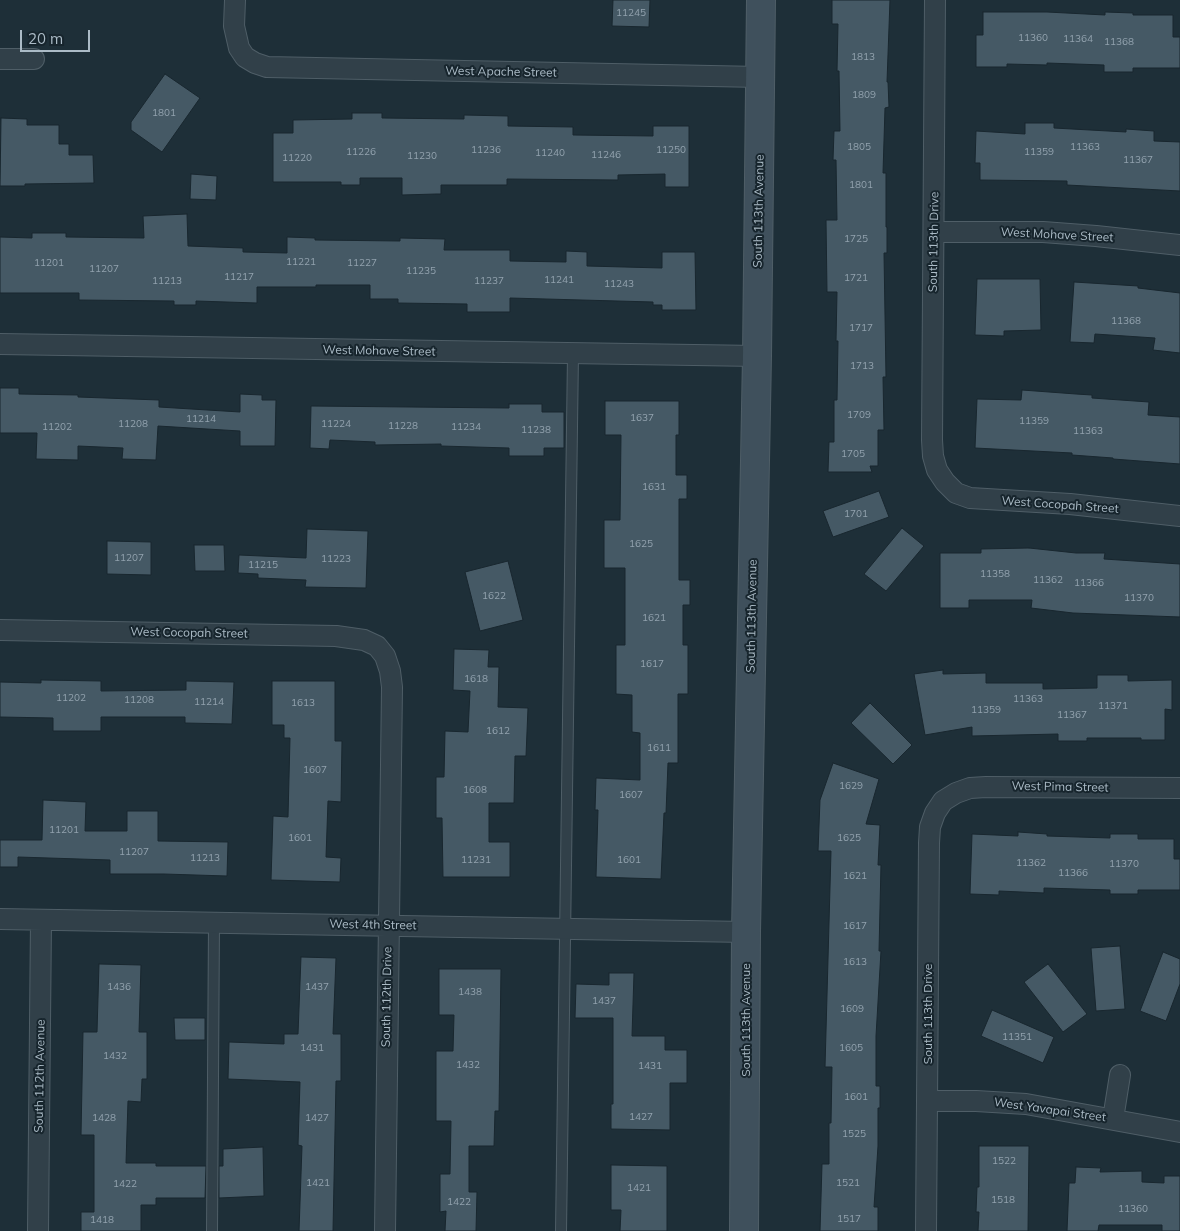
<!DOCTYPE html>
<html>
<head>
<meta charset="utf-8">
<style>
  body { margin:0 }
  #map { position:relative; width:1180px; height:1231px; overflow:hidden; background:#1e2f38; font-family:Mulish,sans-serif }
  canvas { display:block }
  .scale { position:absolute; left:20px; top:30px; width:70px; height:22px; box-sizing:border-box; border:2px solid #abbbc6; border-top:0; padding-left:6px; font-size:15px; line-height:18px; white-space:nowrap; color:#abbbc6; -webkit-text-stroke:4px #17252d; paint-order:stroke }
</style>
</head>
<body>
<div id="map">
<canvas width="1180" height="1231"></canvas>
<div class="scale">20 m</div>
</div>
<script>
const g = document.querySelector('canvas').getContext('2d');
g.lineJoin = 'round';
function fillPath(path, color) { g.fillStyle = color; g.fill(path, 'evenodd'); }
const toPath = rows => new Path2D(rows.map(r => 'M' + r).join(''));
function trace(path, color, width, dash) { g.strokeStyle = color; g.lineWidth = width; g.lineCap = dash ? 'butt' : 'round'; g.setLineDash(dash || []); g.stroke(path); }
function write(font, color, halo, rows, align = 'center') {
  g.font = font + ' Mulish,sans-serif'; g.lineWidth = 4; g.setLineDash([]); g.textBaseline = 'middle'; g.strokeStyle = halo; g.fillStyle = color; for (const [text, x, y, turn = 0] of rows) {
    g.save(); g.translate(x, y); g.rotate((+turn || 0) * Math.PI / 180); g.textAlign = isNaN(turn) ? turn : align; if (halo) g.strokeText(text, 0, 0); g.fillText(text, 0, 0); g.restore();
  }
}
const building = toPath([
  [613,0,650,0,649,27,612,26,613,0],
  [832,0,890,0,887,82,888,82,889,107,885,108,883,173,886,173,886,227,887,227,887,253,884,253,886,377,883,377,884,430,878,430,878,466,870,466,872,472,828,472,829,442,834,442,834,400,837,400,838,341,836,341,837,292,827,292,826,220,837,220,836,160,833,160,834,131,840,131,839,71,837,71,838,24,832,24,832,0],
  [983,12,1047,12,1105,15,1105,12,1133,13,1133,15,1173,15,1173,37,1180,37,1180,68,1133,68,1133,72,1104,72,1104,65,1047,63,1047,65,1007,64,1007,67,976,67,976,35,983,35,983,12],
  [165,74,200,98,162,152,131,130,131,122,165,74],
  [352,113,382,113,382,118,464,119,464,115,508,116,508,126,573,127,573,135,653,136,653,126,689,126,689,187,665,187,665,174,618,175,618,180,507,179,507,185,441,185,441,194,436,194,402,195,402,178,360,178,360,185,341,185,341,182,273,182,273,133,293,133,293,120,352,119,352,113],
  [1,118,27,119,27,125,59,125,59,144,69,144,69,155,93,155,94,183,25,184,25,186,0,186,1,118],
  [1025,123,1054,123,1054,128,1126,132,1126,129,1154,131,1154,141,1180,142,1180,191,1067,185,1067,181,980,180,980,163,975,163,976,131,1025,134,1025,123],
  [191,174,217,176,216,200,190,199,191,174],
  [187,214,188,246,243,248,243,252,287,253,287,237,315,238,315,240,400,241,400,238,445,239,444,250,510,250,510,261,566,262,566,251,587,252,587,266,662,268,662,252,695,252,696,310,662,310,662,305,653,305,653,302,510,298,510,312,467,312,467,304,398,303,398,299,370,299,370,285,316,285,316,287,257,287,257,303,196,301,196,305,174,305,174,301,79,300,79,293,0,293,0,237,32,238,32,233,66,233,66,237,144,238,143,216,187,214],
  [977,279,1040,279,1041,330,1004,331,1004,336,975,335,977,279],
  [1074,282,1138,286,1138,288,1180,293,1180,353,1153,350,1155,338,1095,334,1094,343,1070,342,1074,282],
  [0,388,19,388,19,394,78,395,78,397,159,400,159,407,240,412,240,394,262,395,262,400,276,400,275,446,240,446,240,431,158,426,156,460,122,459,123,448,78,446,78,460,36,459,37,433,0,433,0,388],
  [1022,390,1076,394,1092,395,1092,398,1149,402,1148,415,1180,417,1180,464,1113,459,1113,458,1072,455,1072,453,975,448,977,399,1021,400,1022,390],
  [605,401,679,401,679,435,676,435,676,475,687,475,687,499,679,499,679,580,690,580,690,605,683,605,683,645,688,645,688,694,678,694,678,763,668,763,666,813,664,813,661,879,596,877,598,810,595,810,596,778,640,780,640,733,632,732,632,695,616,694,616,645,625,645,625,568,604,568,604,520,620,520,621,435,605,435,605,401],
  [509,404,542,404,542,412,564,412,564,448,544,448,544,456,509,456,509,448,441,446,441,444,375,445,375,442,330,440,329,449,310,448,311,406,509,408,509,404],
  [879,491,889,517,833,537,823,511,879,491],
  [902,528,924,546,886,591,864,574,902,528],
  [307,529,368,531,366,588,305,587,306,580,258,578,258,574,238,573,239,555,306,558,307,529],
  [107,541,151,542,151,575,107,574,107,541],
  [194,545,224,545,225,571,195,571,194,545],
  [1029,548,1076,553,1105,553,1104,559,1180,564,1180,617,1073,613,1031,608,1032,600,969,600,969,608,940,608,940,553,981,553,981,549,1029,548],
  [508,561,523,620,480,631,465,572,508,561],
  [454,649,489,650,488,667,499,667,498,707,528,708,526,756,515,756,514,803,489,803,489,842,510,842,510,877,443,877,442,818,436,818,436,777,444,777,445,731,468,732,470,691,453,690,454,649],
  [943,670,943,674,986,673,986,683,1043,683,1043,689,1097,688,1097,675,1128,675,1128,681,1172,680,1172,710,1165,709,1165,740,1141,740,1141,738,1087,738,1087,741,1058,741,1058,734,972,736,972,727,925,735,914,674,943,670],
  [41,680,101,681,101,691,186,690,186,681,234,682,232,724,185,723,185,717,101,717,101,731,53,731,53,718,0,717,0,682,41,683,41,680],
  [272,681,335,681,335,741,342,741,341,802,328,801,326,857,341,858,340,882,271,880,273,816,288,817,290,738,284,738,284,725,272,725,272,681],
  [870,703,912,745,893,764,851,723,870,703],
  [833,763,879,779,866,824,880,825,878,865,881,865,879,951,881,951,876,1036,876,1086,880,1086,880,1108,878,1108,878,1146,874,1207,878,1207,878,1231,820,1231,822,1164,829,1164,829,1123,831,1123,832,1067,825,1067,831,851,818,851,820,800,833,763],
  [43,800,86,802,85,831,127,831,127,811,158,811,158,841,228,842,227,876,164,874,110,874,110,860,18,857,18,867,0,867,0,840,42,840,43,800],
  [1018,832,1047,834,1047,836,1110,838,1110,834,1138,834,1138,839,1174,839,1174,859,1180,859,1180,890,1138,890,1138,894,1110,894,1110,890,1044,888,1044,893,999,891,999,895,970,894,972,834,1018,836,1018,832],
  [1120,946,1125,1009,1096,1011,1091,948,1120,946],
  [1163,952,1180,959,1180,984,1166,1021,1140,1011,1163,952],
  [301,957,336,958,333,1034,341,1034,341,1081,336,1081,333,1231,299,1231,302,1146,298,1145,300,1082,228,1079,229,1042,284,1044,284,1034,298,1034,301,957],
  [99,964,141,965,139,1032,147,1032,147,1079,142,1079,141,1102,128,1101,126,1163,156,1163,156,1166,206,1166,205,1198,156,1198,156,1205,141,1205,141,1231,81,1231,81,1212,94,1212,94,1135,81,1135,83,1032,97,1032,99,964],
  [1048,964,1087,1014,1063,1032,1024,982,1048,964],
  [439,969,501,969,499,1111,495,1111,494,1146,469,1146,469,1192,477,1192,476,1231,445,1231,446,1211,440,1212,440,1174,450,1174,451,1121,436,1121,436,1051,453,1051,454,1015,439,1015,439,969],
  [609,973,634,973,632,1036,665,1036,665,1050,687,1050,687,1083,670,1083,670,1130,611,1129,611,1104,613,1104,613,1018,575,1018,576,984,609,985,609,973],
  [992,1010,1054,1037,1043,1063,981,1036,992,1010],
  [174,1018,205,1018,205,1040,175,1040,174,1018],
  [979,1146,1029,1146,1028,1231,978,1231,979,1212,976,1212,977,1187,979,1187,979,1146],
  [263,1147,264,1196,219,1198,219,1166,223,1166,223,1149,263,1147],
  [611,1165,667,1166,667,1231,620,1231,621,1210,611,1210,611,1165],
  [1076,1167,1101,1168,1100,1172,1142,1171,1142,1182,1164,1183,1164,1176,1180,1176,1180,1231,1162,1231,1162,1225,1099,1225,1098,1231,1067,1231,1069,1183,1075,1183,1076,1167]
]);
fillPath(building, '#455965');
trace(building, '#19272f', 1);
const lane = toPath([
  [212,1231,214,923],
  [561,1231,573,354]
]);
const street = toPath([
  [235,0,234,26,239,48,245,57,255,63,267,67,760,77],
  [935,0,932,440,933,456,937,470,945,482,956,493,970,498,1070,504,1180,516],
  [0,59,34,59],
  [934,232,1043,232,1096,236,1180,245],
  [0,344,757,356],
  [0,630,336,636,364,640,377,646,385,656,390,671,392,687,385,1231],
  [0,919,746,932],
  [927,1101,976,1101,1026,1104,1180,1132],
  [1113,1119,1120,1075],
  [38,1231,41,920],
  [926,1231,929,843,930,827,935,813,943,801,956,793,970,788,986,787,1180,788]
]);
const secondary = toPath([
  [744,1231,746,932,757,356,761,0]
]);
trace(lane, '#4f5e67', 12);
trace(street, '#4f5e67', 22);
trace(secondary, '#4f5e67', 30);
trace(lane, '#314049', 10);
trace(street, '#314049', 20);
trace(secondary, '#3f505c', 28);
write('10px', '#92a2ae', null, [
  ["11245",631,13],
  ["11360",1033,38],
  ["11364",1078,39],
  ["11368",1119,42],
  ["1813",863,57],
  ["1809",864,95],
  ["1801",164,113],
  ["1805",859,147],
  ["11363",1085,147],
  ["11236",486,150],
  ["11250",671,150],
  ["11226",361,152],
  ["11359",1039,152],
  ["11240",550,153],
  ["11246",606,155],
  ["11230",422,156],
  ["11220",297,158],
  ["11367",1138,160],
  ["1801",861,185],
  ["1725",856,239],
  ["11221",301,262],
  ["11201",49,263],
  ["11227",362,263],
  ["11207",104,269],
  ["11235",421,271],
  ["11217",239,277],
  ["1721",856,278],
  ["11241",559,280],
  ["11213",167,281],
  ["11237",489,281],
  ["11243",619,284],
  ["11368",1126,321],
  ["1717",861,328],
  ["1713",862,366],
  ["1709",859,415],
  ["1637",642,418],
  ["11214",201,419],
  ["11359",1034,421],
  ["11208",133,424],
  ["11224",336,424],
  ["11228",403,426],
  ["11202",57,427],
  ["11234",466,427],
  ["11238",536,430],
  ["11363",1088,431],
  ["1705",853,454],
  ["1631",654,487],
  ["1701",856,514],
  ["1625",641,544],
  ["11207",129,558],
  ["11223",336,559],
  ["11215",263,565],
  ["11358",995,574],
  ["11362",1048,580],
  ["11366",1089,583],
  ["1622",494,596],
  ["11370",1139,598],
  ["1621",654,618],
  ["1617",652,664],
  ["1618",476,679],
  ["11202",71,698],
  ["11363",1028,699],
  ["11208",139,700],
  ["11214",209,702],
  ["1613",303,703],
  ["11371",1113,706],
  ["11359",986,710],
  ["11367",1072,715],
  ["1612",498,731],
  ["1611",659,748],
  ["1607",315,770],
  ["1629",851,786],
  ["1608",475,790],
  ["1607",631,795],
  ["11201",64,830],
  ["1601",300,838],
  ["1625",849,838],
  ["11207",134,852],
  ["11213",205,858],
  ["11231",476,860],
  ["1601",629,860],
  ["11362",1031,863],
  ["11370",1124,864],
  ["11366",1073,873],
  ["1621",855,876],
  ["1617",855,926],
  ["1613",855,962],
  ["1436",119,987],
  ["1437",317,987],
  ["1438",470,992],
  ["1437",604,1001],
  ["1609",852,1009],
  ["11351",1017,1037],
  ["1431",312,1048],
  ["1605",851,1048],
  ["1432",115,1056],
  ["1432",468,1065],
  ["1431",650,1066],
  ["1601",856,1097],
  ["1427",641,1117],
  ["1428",104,1118],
  ["1427",317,1118],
  ["1525",854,1134],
  ["1522",1004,1161],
  ["1421",318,1183],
  ["1521",848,1183],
  ["1422",125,1184],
  ["1421",639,1188],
  ["1518",1003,1200],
  ["1422",459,1202],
  ["11360",1133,1209],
  ["1517",849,1219],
  ["1418",102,1220]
]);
write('12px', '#abbbc6', '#17252d', [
  ["West Apache Street",501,72,1],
  ["South 113th Avenue",759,211,-89],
  ["West Mohave Street",1057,235,3],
  ["South 113th Drive",934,242,-89],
  ["West Mohave Street",379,351,1],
  ["West Cocopah Street",1060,505,4],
  ["South 113th Avenue",752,616,-89],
  ["West Cocopah Street",189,633,1],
  ["West Pima Street",1060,787,1],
  ["West 4th Street",373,925,1],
  ["South 112th Drive",387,997,-89],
  ["South 113th Drive",928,1014,-90],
  ["South 113th Avenue",746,1020,-90],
  ["South 112th Avenue",40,1076,-89],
  ["West Yavapai Street",1050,1110,8]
]);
</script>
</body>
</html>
